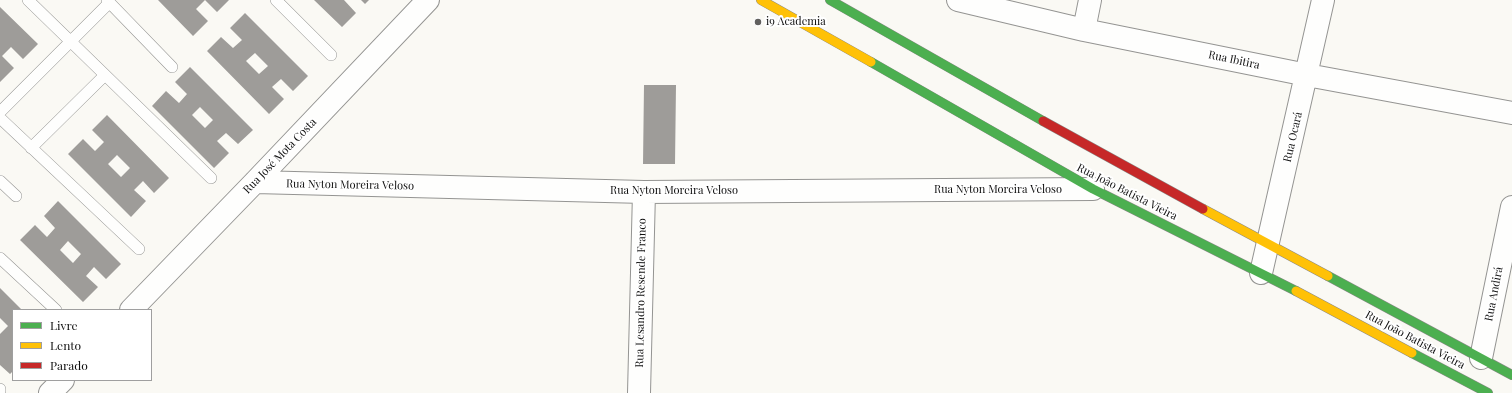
<!DOCTYPE html>
<html>
<head>
<meta charset="utf-8">
<style>
  body { margin:0 }
  #map { position:relative; width:1512px; height:393px; overflow:hidden; background:#faf9f4; font-family:"Playfair Display",serif }
  canvas { display:block }
  .legend { position:absolute; left:12px; top:309px; width:140px; height:72px; box-sizing:border-box; background:#fff; border:1px solid #9f9f9f; margin:0; padding:5px 7px; list-style:none; font-size:12px; color:#0e0e0e }
  .legend li { display:flex; align-items:center; gap:8px; height:20px }
  .legend b { width:20px; border:1px solid #9f9f9f }
</style>
</head>
<body>
<div id="map">
<canvas width="1512" height="393"></canvas>
<ul class="legend">
<li><b style="height:5px;background:#4caf50"></b>Livre</li>
<li><b style="height:5px;background:#ffc107"></b>Lento</li>
<li><b style="height:5px;background:#c62828"></b>Parado</li>
</ul>
</div>
<script>
const g = document.querySelector('canvas').getContext('2d');
g.lineJoin = 'round';
function fillPath(path, color) { g.fillStyle = color; g.fill(path, 'evenodd'); }
const toPath = rows => new Path2D(rows.map(r => 'M' + r).join(''));
function trace(path, color, width, dash) { g.strokeStyle = color; g.lineWidth = width; g.lineCap = dash ? 'butt' : 'round'; g.setLineDash(dash || []); g.stroke(path); }
function write(font, color, halo, rows, align = 'center') {
  g.font = font + ' "Playfair Display",serif'; g.lineWidth = 4; g.setLineDash([]); g.textBaseline = 'middle'; g.strokeStyle = halo; g.fillStyle = color; for (const [text, x, y, turn = 0] of rows) {
    g.save(); g.translate(x, y); g.rotate((+turn || 0) * Math.PI / 180); g.textAlign = isNaN(turn) ? turn : align; if (halo) g.strokeText(text, 0, 0); g.fillText(text, 0, 0); g.restore();
  }
}
fillPath(toPath([
  [158,0,229,0,217,12,205,0,196,9,208,21,193,36],
  [314,0,344,0,356,13,342,27],
  [361,0,369,0,365,4],
  [0,7,38,44,23,59,11,47,2,56,14,68,0,82],
  [245,13,308,76,293,91,281,79,272,87,284,99,269,114,207,51,221,37,233,48,242,40,230,28],
  [255,53,268,66,259,74,246,61],
  [190,67,253,130,238,144,226,133,217,141,229,153,214,168,152,106,166,91,179,103,187,94,175,82],
  [200,107,213,120,205,128,192,115],
  [644,85,676,85,675,164,643,164],
  [107,115,169,178,154,193,143,181,134,190,146,201,131,217,68,154,83,139,95,151,104,142,92,130],
  [117,155,130,168,121,177,108,164],
  [58,201,121,264,106,279,94,267,86,276,98,287,83,302,20,240,35,225,47,237,55,228,44,216],
  [68,241,81,254,73,263,60,250],
  [0,288,22,310,13,310,13,371,10,374,0,365,0,334,8,326,0,318]
]), '#9e9c99');
const lane = toPath([
  [28,0,211,178],
  [107,0,172,67],
  [276,0,331,55],
  [0,112,109,3],
  [0,118,139,249],
  [31,148,105,75],
  [0,181,16,196],
  [0,258,56,310],
  [0,389,0,391]
]);
const street = toPath([
  [958,0,1084,30,1307,75,1512,113],
  [1084,30,1090,0],
  [255,182,644,192,1093,189],
  [1261,273,1323,0],
  [131,310,255,182,428,0],
  [1481,358,1512,207],
  [50,393,63,380],
  [639,393,644,192]
]);
const fast = toPath([
  [830,0,1043,121],
  [871,62,1093,189,1296,291],
  [1328,276,1512,375],
  [1412,353,1488,393]
]);
const slow = toPath([
  [761,0,871,62],
  [1203,209,1328,276],
  [1296,291,1412,353]
]);
const jam = toPath([
  [1043,121,1203,209]
]);
trace(lane, '#949492', 12);
trace(street, '#949492', 24);
trace(fast, '#8b8a88', 10);
trace(slow, '#8b8a88', 10);
trace(jam, '#8b8a88', 10);
trace(lane, '#fefefd', 11);
trace(street, '#fefefd', 22);
trace(fast, '#4caf50', 9);
trace(slow, '#ffc107', 9);
trace(jam, '#c62828', 9);
for (const [x, y, r, color] of [
  [758,22,4,"#61605e"]
]) { const dot = new Path2D(); dot.arc(x, y, r, 0, 2 * Math.PI); g.fillStyle = color; g.fill(dot); trace(dot, '#fff', 1.5); }
write('11px', '#0e0e0e', '#fff', [
  ["i9 Academia",766,22]
], 'left');
write('11px', '#0e0e0e', '#fff', [
  ["Rua Ibitira",1234,60,12],
  ["Rua Ocará",1293,137,-77],
  ["Rua José Mota Costa",280,156,-46],
  ["Rua Nyton Moreira Veloso",350,185,1],
  ["Rua Nyton Moreira Veloso",998,190],
  ["Rua Nyton Moreira Veloso",674,191],
  ["Rua João Batista Vieira",1127,192,27],
  ["Rua Lesandro Resende Franco",641,293,-89],
  ["Rua Andirá",1494,294,-79],
  ["Rua João Batista Vieira",1415,340,28]
]);
</script>
</body>
</html>
